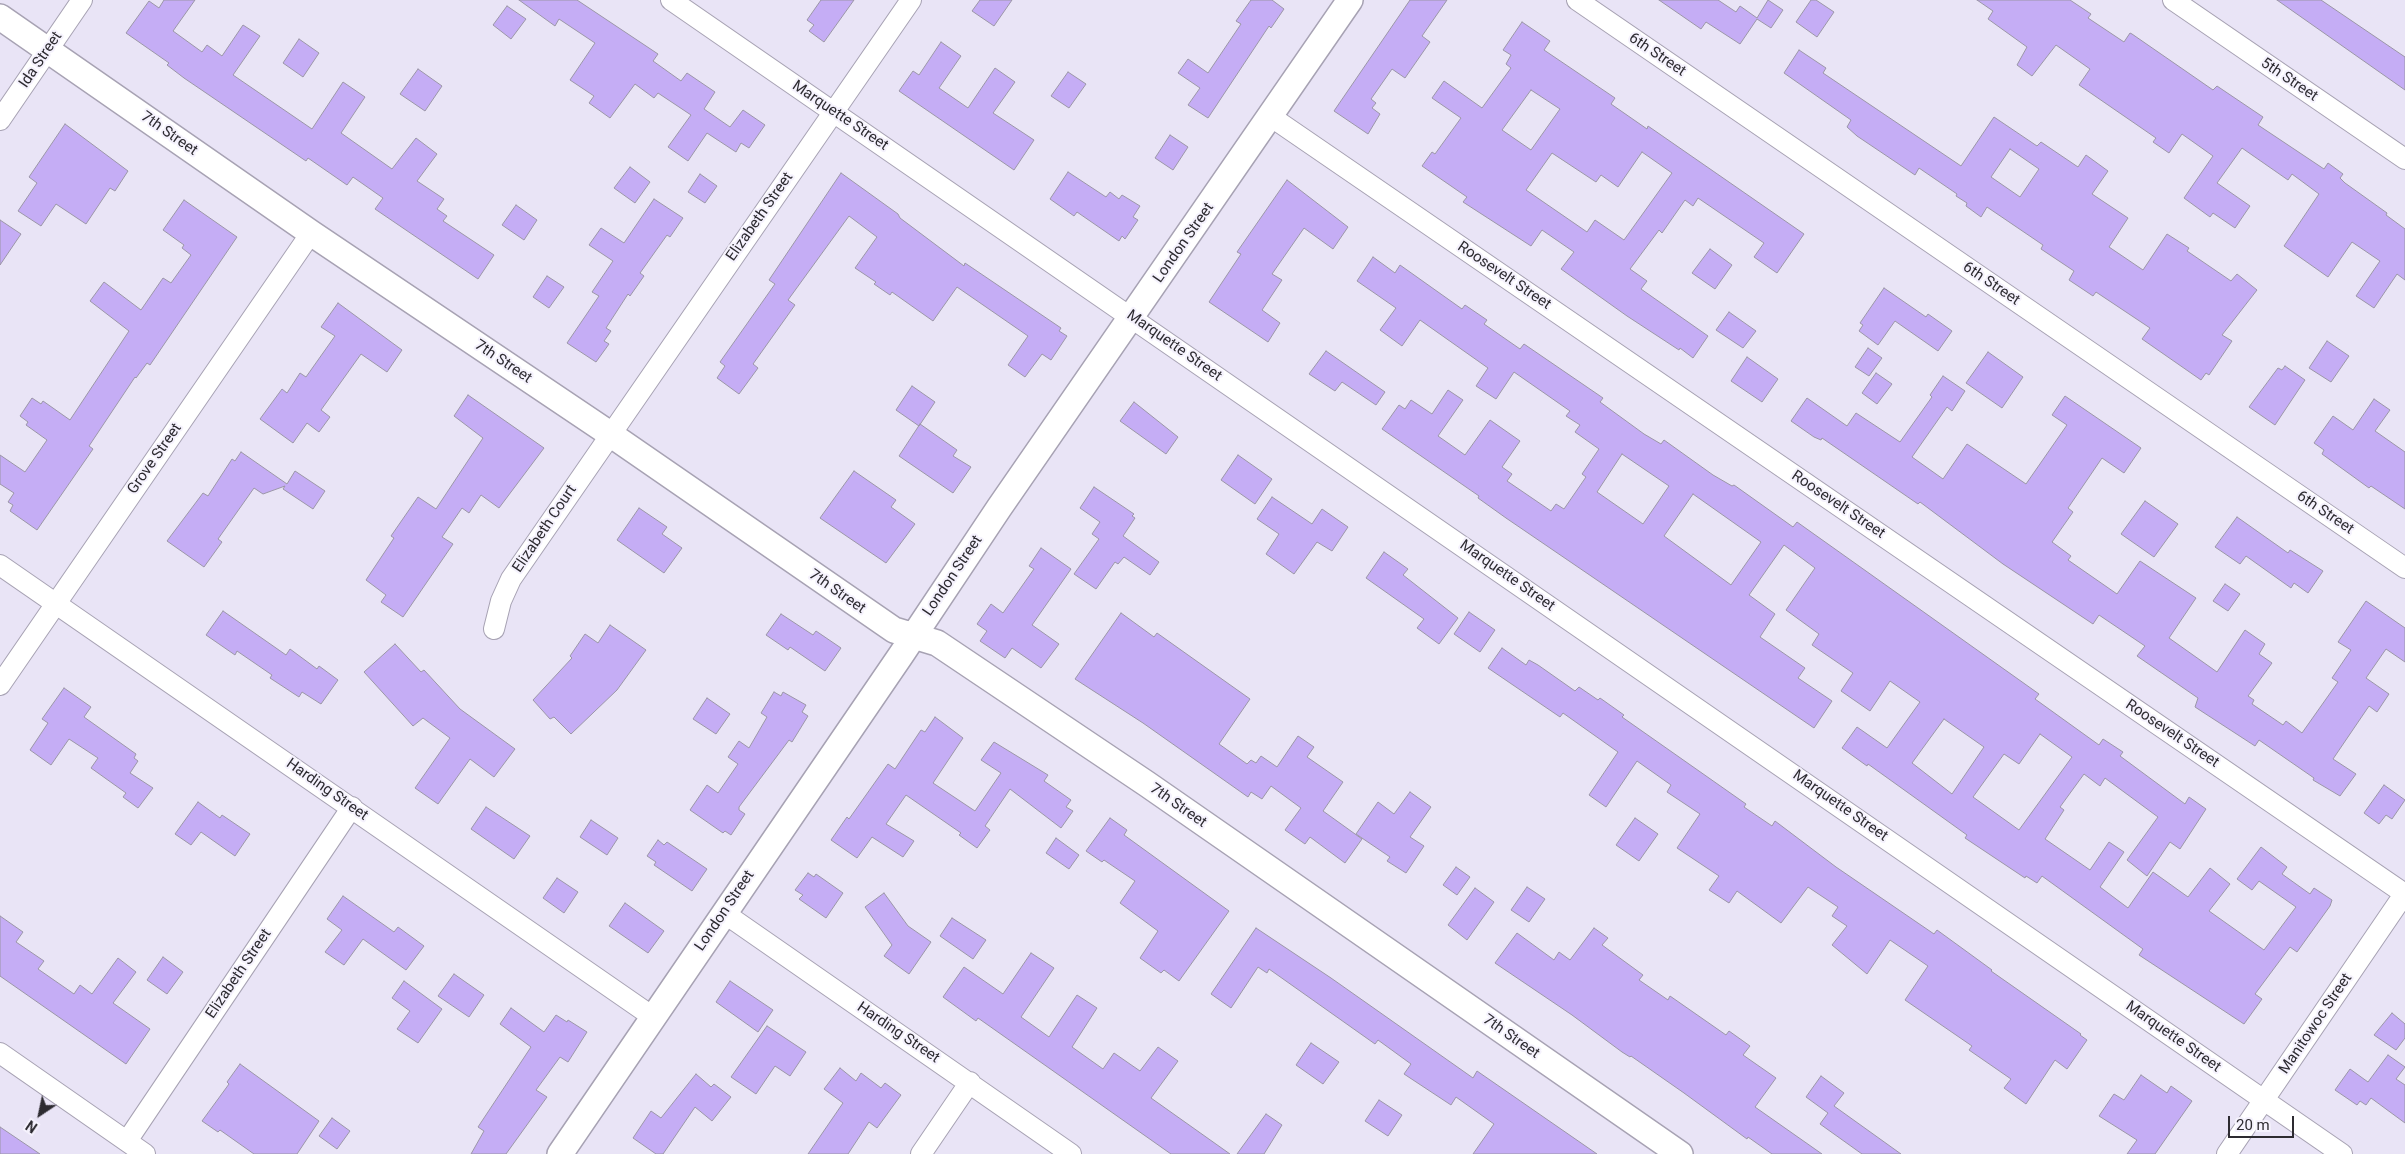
<!DOCTYPE html>
<html>
<head>
<meta charset="utf-8">
<style>
  body { margin:0 }
  #map { position:relative; width:2405px; height:1154px; overflow:hidden; background:#e9e4f6; font-family:Roboto,sans-serif }
  canvas { display:block }
  .north { position:absolute; left:15px; top:1089px; width:50px; height:50px; -webkit-text-stroke:4px #f5f2fd; paint-order:stroke; rotate:214deg; font-size:14px; font-weight:700; line-height:20px; text-align:center; color:#2d2b31 }
  .north::after { content:''; display:block; margin:auto; width:18px; height:22px; background:#2d2b31; clip-path:polygon(50% 0,100% 100%,50% 72%,0 100%) }
  .scale { position:absolute; left:2228px; top:1116px; width:66px; height:22px; box-sizing:border-box; border:2px solid #2d2b31; border-top:0; padding-left:6px; font-size:15px; line-height:18px; white-space:nowrap; color:#2d2b31; -webkit-text-stroke:4px #f5f2fd; paint-order:stroke }
</style>
</head>
<body>
<div id="map">
<canvas width="2405" height="1154"></canvas>
<div class="north">N</div>
<div class="scale">20 m</div>
</div>
<script>
const g = document.querySelector('canvas').getContext('2d');
g.lineJoin = 'round';
function fillPath(path, color) { g.fillStyle = color; g.fill(path, 'evenodd'); }
const toPath = rows => new Path2D(rows.map(r => 'M' + r).join(''));
function trace(path, color, width, dash) { g.strokeStyle = color; g.lineWidth = width; g.lineCap = dash ? 'butt' : 'round'; g.setLineDash(dash || []); g.stroke(path); }
function write(font, color, halo, rows, align = 'center') {
  g.font = font + ' Roboto,sans-serif'; g.lineWidth = 4; g.setLineDash([]); g.textBaseline = 'middle'; g.strokeStyle = halo; g.fillStyle = color; for (const [text, x, y, turn = 0] of rows) {
    g.save(); g.translate(x, y); g.rotate((+turn || 0) * Math.PI / 180); g.textAlign = isNaN(turn) ? turn : align; if (halo) g.strokeText(text, 0, 0); g.fillText(text, 0, 0); g.restore();
  }
}
const building = toPath([
  [164,0,195,0,173,31,202,52,207,45,222,56,243,25,260,36,233,75,312,129,343,82,365,97,341,133,392,169,416,138,437,154,417,181,444,199,437,209,447,216,443,221,494,255,478,279,375,209,383,198,353,177,347,185,308,158,306,161,184,78,167,65,169,63,126,33,149,1,159,8,164,0],
  [519,0,577,0,658,54,653,61,681,81,687,73,715,92,704,109,730,127,743,110,765,125,749,148,741,143,736,152,707,133,688,161,668,147,691,115,658,93,654,98,635,84,610,118,589,103,594,96,570,80,595,43,559,19,555,26,519,0],
  [821,0,854,0,824,42,809,31,814,25,807,20,821,0],
  [980,0,1012,0,994,26,972,11,980,0],
  [1251,0,1272,0,1284,9,1271,28,1269,26,1208,118,1188,105,1200,88,1178,73,1188,59,1208,73,1241,24,1236,21,1251,0],
  [1410,0,1447,0,1422,36,1430,42,1405,78,1392,69,1371,99,1376,103,1372,108,1380,114,1368,134,1334,111,1410,0],
  [1659,0,1718,0,1736,12,1740,6,1757,18,1768,0,1783,10,1771,28,1757,19,1740,44,1706,22,1701,29,1659,0],
  [1811,0,1816,0,1834,12,1817,37,1796,22,1811,0],
  [1977,0,2070,0,2091,14,2088,18,2124,42,2130,33,2132,34,2213,90,2217,86,2263,117,2258,125,2324,169,2328,163,2343,174,2340,178,2345,183,2387,213,2386,215,2405,229,2405,280,2397,274,2374,308,2356,296,2380,261,2352,242,2328,277,2284,246,2319,194,2292,174,2288,180,2242,148,2217,183,2250,206,2235,228,2213,213,2210,217,2184,198,2213,156,2182,134,2169,153,2153,142,2156,138,2079,85,2090,69,2056,45,2032,76,2017,65,2027,47,1988,19,1993,11,1977,0],
  [2277,0,2321,0,2405,57,2405,90,2277,0],
  [507,6,526,19,511,39,493,25,507,6],
  [1522,22,1550,41,1544,50,1615,98,1611,104,1647,129,1648,126,1804,234,1777,273,1754,257,1764,243,1698,198,1693,206,1685,200,1662,233,1659,230,1630,269,1647,281,1641,289,1708,336,1693,358,1680,348,1679,350,1627,316,1561,269,1574,252,1542,230,1531,246,1463,202,1467,197,1422,166,1432,152,1435,154,1461,118,1432,98,1444,81,1482,108,1511,68,1506,64,1511,55,1503,50,1522,22],
  [1531,90,1560,109,1531,150,1502,130,1531,90],
  [1642,152,1672,173,1624,240,1595,220,1587,232,1526,190,1552,153,1596,182,1601,175,1618,187,1642,152],
  [299,39,319,53,303,77,283,63,299,39],
  [941,42,961,56,939,88,968,108,995,68,1015,82,993,113,1034,140,1014,170,899,91,913,71,919,75,941,42],
  [1799,50,1826,68,1823,73,1961,166,1994,117,2037,146,2041,142,2078,167,2086,155,2108,171,2092,194,2128,218,2109,247,2143,270,2167,234,2189,248,2187,251,2231,281,2237,274,2257,290,2222,335,2232,341,2209,375,2206,373,2201,380,2142,339,2150,328,2096,292,2093,296,2069,280,2074,271,2041,249,2043,245,1987,207,1981,217,1966,206,1967,203,1956,196,1957,194,1919,168,1915,175,1857,136,1847,127,1851,120,1784,73,1799,50],
  [2010,149,2039,169,2020,197,1991,177,2010,149],
  [418,69,442,86,425,111,400,94,418,69],
  [1068,72,1086,84,1069,108,1051,96,1068,72],
  [65,124,128,171,115,191,110,188,86,224,56,204,41,226,18,211,37,183,29,177,65,124],
  [1170,135,1188,147,1173,170,1155,158,1170,135],
  [630,167,650,182,635,203,614,188,630,167],
  [1068,172,1106,197,1110,192,1119,199,1122,195,1140,206,1133,217,1138,220,1125,239,1122,236,1119,241,1077,212,1074,216,1050,199,1068,172],
  [841,173,898,214,900,218,964,266,965,263,1061,328,1059,331,1067,336,1051,360,1042,354,1025,377,1008,365,1028,336,957,287,933,321,892,292,890,295,874,284,876,282,855,268,877,237,849,216,788,300,795,305,753,364,758,368,739,394,717,378,725,366,720,362,775,284,769,280,841,173],
  [700,174,717,186,705,203,688,192,700,174],
  [1287,180,1348,227,1333,249,1304,228,1272,274,1282,280,1262,310,1280,323,1268,342,1209,302,1241,254,1237,252,1287,180],
  [654,199,683,218,670,237,667,235,640,273,644,276,630,296,628,294,606,328,611,331,604,341,609,344,596,362,567,343,599,296,592,292,613,261,589,245,601,228,624,243,654,199],
  [184,200,237,237,150,365,147,363,136,378,135,377,89,446,93,449,37,530,10,511,13,505,8,502,14,493,0,484,0,455,25,472,47,440,26,425,28,422,20,416,32,398,41,404,43,401,70,420,129,331,90,301,104,282,141,310,163,278,171,283,191,255,182,248,184,245,163,230,184,200],
  [516,205,537,220,524,240,502,225,516,205],
  [0,220,21,234,0,265,0,220],
  [1710,249,1732,265,1715,289,1692,273,1710,249],
  [1373,257,1395,273,1400,265,1462,309,1465,305,1487,320,1484,324,1520,349,1524,344,1603,398,1600,402,1644,434,1661,444,1664,440,1713,475,1732,486,1734,485,1793,527,1797,522,2039,694,2035,699,2099,745,2103,739,2123,752,2120,756,2185,804,2189,797,2206,809,2180,849,2170,842,2147,876,2127,860,2158,817,2105,778,2100,786,2084,774,2060,807,2064,810,2045,839,2090,870,2109,842,2124,852,2100,887,2128,908,2153,872,2188,897,2210,868,2230,884,2209,911,2264,950,2296,907,2259,881,2252,890,2237,879,2261,847,2287,867,2282,874,2310,894,2314,888,2332,900,2330,906,2297,952,2290,947,2255,994,2262,999,2244,1024,2139,955,2143,949,2042,876,2037,883,2026,876,2025,878,1965,838,1967,835,1868,764,1867,766,1842,748,1857,727,1887,748,1920,702,1890,681,1870,711,1841,691,1853,673,1812,645,1819,634,1786,610,1815,568,1784,545,1749,595,1775,614,1760,637,1805,668,1798,678,1832,701,1814,728,1506,518,1478,498,1479,496,1382,429,1399,405,1405,409,1411,400,1432,414,1448,390,1463,400,1438,436,1465,455,1490,420,1520,441,1502,467,1512,474,1507,481,1551,511,1556,504,1564,509,1586,477,1582,474,1599,449,1575,432,1580,425,1566,416,1570,411,1514,372,1496,399,1476,386,1488,368,1420,320,1402,346,1380,330,1396,308,1357,281,1373,257],
  [1622,454,1669,486,1643,524,1597,492,1622,454],
  [1693,494,1761,542,1731,585,1664,536,1693,494],
  [1944,719,1984,747,1952,794,1912,763,1944,719],
  [2040,734,2072,757,2019,830,1973,797,2004,754,2019,764,2040,734],
  [547,276,564,287,549,308,533,297,547,276],
  [1884,288,1926,317,1928,314,1952,331,1938,351,1895,321,1878,345,1859,331,1863,325,1860,323,1884,288],
  [338,303,402,350,387,372,361,354,321,410,330,417,319,432,307,423,293,443,260,419,282,389,287,393,300,373,306,377,335,336,321,327,338,303],
  [1729,312,1756,331,1743,348,1716,330,1729,312],
  [2327,341,2349,356,2331,382,2309,368,2327,341],
  [1868,348,1882,358,1869,376,1855,367,1868,348],
  [1326,351,1385,392,1376,405,1342,382,1335,391,1309,374,1326,351],
  [1988,352,2023,377,2002,408,1966,383,1988,352],
  [1747,357,1778,379,1762,402,1731,381,1747,357],
  [2285,366,2305,380,2275,425,2249,407,2278,368,2282,370,2285,366],
  [1876,373,1892,384,1877,404,1862,393,1876,373],
  [1943,376,1965,391,1952,411,1947,407,1912,457,1943,479,1967,444,2026,484,2067,425,2052,415,2065,396,2141,448,2124,473,2102,458,2068,508,2073,512,2052,542,2071,556,2068,560,2117,594,2140,561,2196,598,2169,638,2217,672,2245,630,2265,644,2259,654,2272,663,2248,696,2254,700,2252,704,2283,725,2286,721,2302,733,2338,682,2332,678,2351,650,2338,642,2366,601,2405,628,2405,662,2386,649,2366,678,2389,694,2377,712,2369,706,2333,759,2356,774,2340,796,2313,780,2314,778,2259,740,2255,746,2195,707,2198,698,2137,656,2145,646,2099,615,2093,624,2003,564,1920,502,1918,504,1822,438,1821,440,1814,437,1791,421,1807,398,1847,426,1856,413,1900,442,1932,397,1930,395,1943,376],
  [912,386,935,402,919,426,896,410,912,386],
  [468,395,544,448,499,508,481,495,469,513,462,508,442,537,453,544,403,617,381,602,386,595,366,580,394,538,391,536,418,497,436,509,483,438,454,416,468,395],
  [2374,399,2390,410,2375,431,2405,452,2405,509,2371,486,2369,488,2322,454,2324,450,2314,443,2333,416,2353,430,2374,399],
  [1134,402,1178,437,1166,454,1120,421,1134,402],
  [920,424,957,450,953,456,971,467,953,493,899,456,920,424],
  [241,452,287,484,295,471,325,491,313,509,283,489,285,486,263,494,254,488,218,539,222,542,204,567,167,541,203,493,208,496,232,459,235,461,241,452],
  [1238,455,1272,479,1255,504,1221,480,1238,455],
  [854,471,896,500,891,507,915,524,886,563,820,518,854,471],
  [1094,487,1134,514,1132,516,1135,518,1123,536,1159,562,1150,575,1124,557,1118,564,1115,562,1096,589,1074,574,1099,539,1092,534,1100,522,1080,508,1094,487],
  [1272,497,1312,524,1322,509,1348,527,1332,551,1317,542,1294,574,1266,554,1279,534,1257,519,1272,497],
  [2145,501,2178,524,2154,557,2121,534,2145,501],
  [639,508,667,527,662,534,682,548,664,573,617,540,639,508],
  [2237,517,2288,553,2290,550,2323,571,2308,593,2294,583,2291,588,2246,556,2240,564,2215,547,2237,517],
  [1041,548,1071,569,1032,625,1059,644,1041,668,1012,648,1005,658,980,641,987,631,977,624,991,604,1003,613,1034,569,1029,566,1041,548],
  [1384,552,1408,569,1403,575,1458,618,1439,644,1417,628,1424,619,1366,578,1384,552],
  [2225,584,2240,594,2228,611,2213,601,2225,584],
  [223,611,286,655,290,649,317,669,319,666,338,680,321,704,302,692,299,697,270,678,272,675,237,651,235,655,206,635,223,611],
  [1469,612,1495,630,1480,652,1454,634,1469,612],
  [1121,613,1154,637,1157,633,1250,699,1219,744,1247,764,1251,760,1256,763,1261,756,1277,767,1298,736,1314,747,1307,757,1343,782,1323,811,1362,839,1345,863,1310,837,1305,844,1285,830,1301,808,1271,786,1262,799,1251,792,1248,797,1143,723,1075,679,1121,613],
  [781,614,813,635,816,631,841,648,825,671,790,647,788,650,766,635,781,614],
  [610,625,646,650,617,690,571,734,554,717,550,719,533,700,572,658,570,656,585,634,598,643,610,625],
  [395,644,421,672,424,670,460,709,515,749,494,777,470,759,438,804,415,788,450,738,423,718,413,726,364,672,395,644],
  [1502,648,1526,665,1529,660,1538,665,1575,691,1579,687,1598,700,1600,698,1624,715,1622,717,1746,804,1744,807,1772,826,1775,821,1836,867,1934,934,1937,930,1992,970,1991,971,2081,1034,2080,1035,2087,1040,2067,1069,2055,1060,2026,1104,2004,1088,2011,1079,1969,1050,1972,1046,1905,1000,1928,966,1890,940,1867,974,1832,945,1847,926,1832,916,1838,907,1808,887,1781,923,1737,891,1729,903,1709,890,1719,876,1677,848,1700,814,1667,792,1671,785,1637,761,1606,807,1589,795,1618,752,1563,713,1560,717,1488,668,1502,648],
  [64,688,91,707,84,717,136,754,134,758,138,761,130,773,153,788,138,808,123,797,126,793,91,768,98,758,69,739,51,765,30,750,48,723,42,719,64,688],
  [774,692,781,696,783,692,806,705,802,712,808,716,792,742,789,740,739,807,739,810,745,814,731,835,725,831,723,833,690,810,707,785,718,793,738,764,728,757,739,741,749,748,767,717,761,713,774,692],
  [707,698,730,714,716,734,693,719,707,698],
  [935,717,963,738,933,783,975,811,1001,773,981,760,994,742,1048,775,1044,781,1071,800,1066,807,1073,811,1061,828,1010,789,985,826,990,830,977,848,959,835,961,833,906,795,886,824,914,841,903,857,872,837,857,858,831,840,847,817,849,819,888,764,895,769,921,730,925,732,935,717],
  [2384,785,2405,800,2392,819,2386,815,2379,824,2364,813,2384,785],
  [1410,792,1431,807,1410,837,1424,846,1406,873,1387,861,1390,857,1356,834,1378,802,1394,814,1410,792],
  [198,802,220,818,222,815,250,834,235,856,201,832,191,845,175,834,198,802],
  [486,807,530,836,514,859,471,829,486,807],
  [1110,818,1127,830,1124,835,1229,911,1179,981,1164,970,1161,973,1140,958,1158,931,1120,903,1135,881,1104,860,1102,862,1086,851,1110,818],
  [1635,818,1658,834,1639,861,1616,845,1635,818],
  [591,820,618,838,607,855,580,837,591,820],
  [1056,838,1079,855,1069,869,1046,853,1056,838],
  [658,840,664,845,667,842,707,869,692,891,654,865,656,862,647,856,658,840],
  [1456,867,1470,877,1457,895,1443,885,1456,867],
  [808,873,814,877,816,874,843,893,826,918,799,899,803,895,795,890,808,873],
  [557,878,578,892,564,913,543,898,557,878],
  [1527,887,1545,899,1529,922,1511,910,1527,887],
  [1475,888,1494,902,1467,940,1448,925,1475,888],
  [884,893,908,926,931,942,909,974,884,956,892,945,865,907,884,893],
  [343,896,394,932,398,927,424,946,406,970,363,939,344,965,325,952,342,930,327,919,343,896],
  [625,903,664,931,648,953,609,926,625,903],
  [0,916,23,932,16,942,44,961,38,969,74,994,80,985,92,994,118,958,136,972,113,1003,150,1029,126,1064,0,976,0,916],
  [952,918,986,940,973,959,940,936,952,918],
  [1256,928,1331,978,1473,1078,1477,1071,1597,1154,1473,1154,1494,1124,1456,1097,1451,1105,1404,1074,1411,1064,1378,1040,1375,1044,1269,969,1267,973,1258,967,1231,1008,1211,994,1256,928],
  [1594,928,1608,938,1602,945,1643,975,1639,980,1668,1000,1670,996,1726,1035,1729,1031,1750,1046,1743,1055,1776,1078,1755,1107,1822,1154,1772,1154,1748,1137,1747,1139,1684,1093,1631,1056,1630,1057,1622,1052,1572,1015,1495,963,1517,933,1554,960,1559,952,1570,960,1594,928],
  [1031,953,1054,968,1021,1017,1049,1037,1077,995,1097,1008,1072,1047,1103,1069,1114,1053,1140,1071,1158,1047,1178,1061,1151,1098,1230,1154,1171,1154,978,1018,976,1021,943,997,964,967,1003,994,1031,953],
  [163,957,183,972,167,994,147,980,163,957],
  [454,974,484,995,469,1017,438,996,454,974],
  [404,981,442,1009,418,1043,397,1029,410,1011,392,998,404,981],
  [730,981,773,1010,758,1032,716,1002,730,981],
  [511,1008,544,1032,556,1015,567,1022,568,1020,587,1032,568,1062,560,1057,536,1090,547,1097,506,1154,471,1154,484,1131,478,1127,531,1047,500,1024,511,1008],
  [2392,1013,2405,1024,2405,1038,2396,1050,2374,1035,2392,1013],
  [767,1026,806,1052,790,1076,775,1066,756,1094,731,1077,767,1026],
  [1311,1043,1339,1062,1323,1084,1296,1065,1311,1043],
  [2388,1055,2405,1067,2396,1079,2405,1085,2405,1123,2371,1098,2366,1105,2360,1101,2357,1105,2335,1090,2350,1069,2368,1082,2388,1055],
  [240,1064,319,1121,297,1154,254,1154,220,1130,218,1132,202,1121,229,1084,227,1082,240,1064],
  [840,1068,856,1081,861,1073,881,1088,885,1083,901,1095,877,1128,869,1122,848,1154,808,1154,843,1103,824,1089,840,1068],
  [696,1074,711,1087,714,1084,731,1097,712,1121,695,1107,663,1154,656,1154,633,1138,651,1111,661,1118,696,1074],
  [2141,1075,2167,1093,2171,1086,2192,1101,2155,1154,2127,1154,2137,1140,2099,1116,2114,1094,2124,1100,2141,1075],
  [1821,1076,1844,1093,1834,1106,1901,1154,1862,1154,1820,1124,1828,1113,1806,1097,1821,1076],
  [1379,1100,1402,1115,1388,1136,1365,1121,1379,1100],
  [1266,1114,1282,1125,1264,1154,1237,1154,1266,1114],
  [332,1118,350,1131,337,1149,319,1136,332,1118],
  [0,1127,40,1154,0,1154,0,1127]
]);
fillPath(building, '#c5adf5');
trace(building, '#9b96a7', 1);
const minor = toPath([
  [671,0,2342,1154],
  [1577,0,2405,568],
  [2173,0,2405,159],
  [1270,116,2405,894],
  [0,120,82,0],
  [0,565,653,1017],
  [494,629,501,601,511,579,911,0],
  [0,685,311,233],
  [724,913,1071,1154],
  [0,1053,145,1154],
  [127,1141,352,807],
  [921,1154,970,1082],
  [2227,1154,2405,893]
]);
const tertiary = toPath([
  [0,17,311,233,610,434,894,630,937,643,1147,784,1680,1154],
  [560,1154,901,655,999,508,1350,0]
]);
trace(minor, '#a7a2b3', 22);
trace(tertiary, '#a7a2b3', 28);
trace(minor, '#fff', 20);
trace(tertiary, '#fff', 25);
write('15px', '#2d2b31', '#f5f2fd', [
  ["6th Street",1657,55,34],
  ["Ida Street",41,60,-56],
  ["5th Street",2289,80,34],
  ["Marquette Street",840,116,34],
  ["7th Street",169,134,35],
  ["Elizabeth Street",760,217,-55],
  ["London Street",1184,243,-55],
  ["Roosevelt Street",1504,276,34],
  ["6th Street",1991,284,34],
  ["Marquette Street",1174,346,35],
  ["7th Street",503,362,34],
  ["Grove Street",155,459,-55],
  ["Roosevelt Street",1838,505,34],
  ["6th Street",2325,513,34],
  ["Elizabeth Court",545,529,-56],
  ["London Street",953,576,-56],
  ["Marquette Street",1507,576,35],
  ["7th Street",837,592,35],
  ["Roosevelt Street",2172,734,34],
  ["Harding Street",327,790,35],
  ["7th Street",1178,806,35],
  ["Marquette Street",1840,806,35],
  ["London Street",725,911,-56],
  ["Elizabeth Street",239,974,-56],
  ["Manitowoc Street",2316,1024,-56],
  ["Harding Street",898,1033,34],
  ["7th Street",1511,1037,35],
  ["Marquette Street",2173,1037,35]
]);
</script>
</body>
</html>
